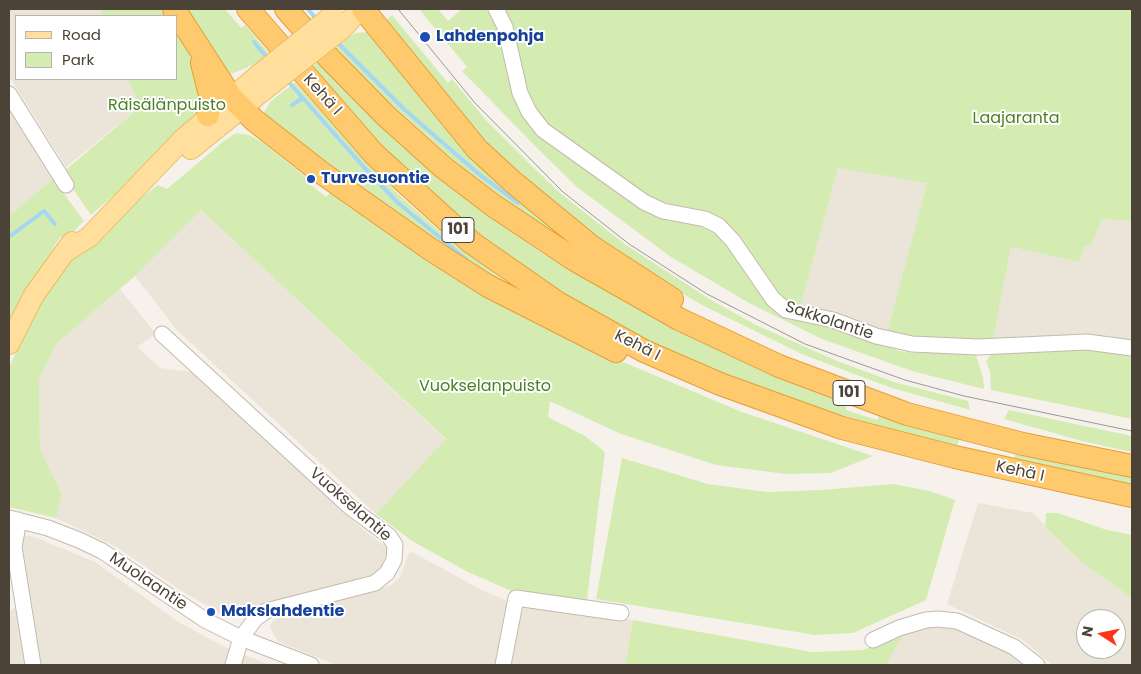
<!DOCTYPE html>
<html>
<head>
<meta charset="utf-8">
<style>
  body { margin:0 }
  #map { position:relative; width:1141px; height:674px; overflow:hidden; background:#f6f2eb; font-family:Poppins,sans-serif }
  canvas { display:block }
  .frame { position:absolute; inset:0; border:10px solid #4b4338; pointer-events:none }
  .legend { position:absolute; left:15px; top:15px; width:162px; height:65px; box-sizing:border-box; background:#fff; border:1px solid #b7b4af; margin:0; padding:6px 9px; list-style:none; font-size:15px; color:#4b4338 }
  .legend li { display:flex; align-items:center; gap:10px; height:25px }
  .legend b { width:25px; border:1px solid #b7b4af }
  .north { position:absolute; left:1076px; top:609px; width:50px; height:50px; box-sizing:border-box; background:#fff; border:1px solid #b7b4af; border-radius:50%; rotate:281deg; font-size:14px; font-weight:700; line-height:20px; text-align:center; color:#4b4338 }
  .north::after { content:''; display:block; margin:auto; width:18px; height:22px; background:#ff3319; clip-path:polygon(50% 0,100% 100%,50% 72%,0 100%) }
</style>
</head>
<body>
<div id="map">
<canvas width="1141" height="674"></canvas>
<div class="frame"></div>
<ul class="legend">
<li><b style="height:6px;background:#ffdf9b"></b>Road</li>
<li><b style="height:14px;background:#d4ecb2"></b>Park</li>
</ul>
<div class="north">N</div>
</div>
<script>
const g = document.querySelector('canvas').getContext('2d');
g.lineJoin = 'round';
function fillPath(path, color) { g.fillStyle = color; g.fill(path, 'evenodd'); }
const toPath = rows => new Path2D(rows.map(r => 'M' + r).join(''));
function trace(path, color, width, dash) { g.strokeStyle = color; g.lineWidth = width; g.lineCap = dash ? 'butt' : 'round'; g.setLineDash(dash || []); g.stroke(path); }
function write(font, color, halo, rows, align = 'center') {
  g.font = font + ' Poppins,sans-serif'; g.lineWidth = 4; g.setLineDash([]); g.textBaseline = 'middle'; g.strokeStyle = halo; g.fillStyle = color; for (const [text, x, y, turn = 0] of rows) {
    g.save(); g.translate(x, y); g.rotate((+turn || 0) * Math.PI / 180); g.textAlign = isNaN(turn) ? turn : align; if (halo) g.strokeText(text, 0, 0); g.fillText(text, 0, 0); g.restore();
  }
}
fillPath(toPath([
  [9,9,100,9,103,16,16,16,16,79,128,79,140,107,66,167,9,76],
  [9,109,53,179,9,216],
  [838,168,927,183,887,333,800,308],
  [201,210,446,440,376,514,177,330,135,276],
  [1102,219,1132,221,1132,354,1086,347,1048,351,994,350,993,340,1011,247,1079,262,1085,246,1092,245],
  [120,289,156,334,137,347,161,368,191,372,358,525,388,549,379,573,223,615,177,588,115,546,56,518,62,494,40,449,39,380,56,344],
  [978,503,1033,513,1080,561,1132,598,1132,665,1052,665,1023,640,947,604],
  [1086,619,1116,619,1116,649,1086,649],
  [14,535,32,536,95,562,180,623,223,646,270,665,9,665,9,612,20,604],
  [410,551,480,589,509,602,500,665,336,665,279,642,275,637,270,627,272,622,277,618,392,585,400,577],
  [519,603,633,620,625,665,508,665],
  [933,625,965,630,1030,665,886,665,904,633]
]), '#eae4d9');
fillPath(toPath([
  [100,9,161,9,166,16,103,16],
  [179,9,225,9,241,28,245,25,272,57,224,77],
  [419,9,438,9,448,21,462,9,490,9,501,31,511,89,577,162,719,234,763,295,899,351,917,353,975,352,983,377,984,389,915,372,822,339,749,303,671,257,578,188,539,150,462,71,467,67],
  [503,9,1132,9,1132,221,1102,219,1092,245,1085,246,1079,262,1011,247,993,340,945,340,903,336,887,333,927,183,838,168,800,308,783,304,720,218,700,210,655,201,566,141,538,116,529,96],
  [392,15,448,83,452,79,486,120,532,166,560,193,626,245,711,300,756,325,837,361,894,382,968,401,970,410,889,387,804,355,700,304,625,259,555,206,507,164,479,136,383,23],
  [368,32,580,250,521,211,457,163,378,92,336,48,355,33],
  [176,33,198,69,200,109,192,120,129,182,91,215,62,173,140,107,128,79,176,79],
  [318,62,371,117,413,155,497,222,542,253,657,320,773,376,846,404,846,410,877,420,879,416,959,439,957,447,850,418,753,386,653,344,555,289,487,241,458,217,388,152,312,68],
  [295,82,356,151,398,194,443,234,518,292,517,296,261,117,271,101],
  [236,133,249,135,263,143,307,178,306,181,326,197,331,191,540,322,623,362,742,412,873,456,831,473,786,474,716,465,621,434,550,401,548,417,585,436,605,452,587,600,516,593,468,572,412,541,376,514,446,439,201,210,135,276,56,344,39,380,40,449,62,494,56,518,9,507,9,368,33,313,62,268,122,212,158,185,167,189,224,141],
  [53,179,84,221,73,232,60,237,20,302,9,327,9,216],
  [1086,347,1132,354,1132,419,991,390,990,372,986,361,994,350,1048,351],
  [1009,410,1132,436,1132,452,1082,441,1004,419],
  [1015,453,1132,477,1132,486,1014,460],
  [622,458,708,484,767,492,821,490,893,484,930,491,955,500,926,600,853,633,815,635,596,599],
  [1058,513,1104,529,1132,535,1132,598,1080,561,1045,526,1046,513],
  [633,620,812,652,863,650,904,633,886,665,625,665]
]), '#d4ecb2');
trace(toPath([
  [308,9,317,20],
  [254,42,269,60],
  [337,42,406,111,480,175,518,203],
  [287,80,361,164,397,202,467,260],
  [292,105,301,99],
  [9,237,44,211,55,224]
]), '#a5d7f4', 4);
const minor = toPath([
  [496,9,505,27,520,93,529,112,543,130,644,202,663,211,705,219,719,226,733,241,773,299,786,310,833,320,876,336,912,344,978,347,1087,342,1132,348],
  [9,94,66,185],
  [162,334,350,507,389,536,395,545,394,560,387,573,375,583,266,611,256,618,241,638,233,665],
  [9,518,48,528,79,540,102,551,205,620,241,638,311,665],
  [19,520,14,547,33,665],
  [873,640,899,628,926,620,938,619,957,621,1014,647,1037,665],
  [503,665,516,598,621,613]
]);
const major = toPath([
  [343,28,360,9],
  [191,149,270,85],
  [65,252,89,237,183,139,261,73],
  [9,344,34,295,72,242]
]);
const highway = toPath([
  [174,9,231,97,254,120,319,171,430,249,488,286,616,351],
  [248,9,374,154,472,243,558,303,644,351,720,384,842,428,955,457,1132,496],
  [286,9,329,58,385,115,444,168,494,206,575,260,679,319,779,366,907,414,1023,444,1132,466],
  [363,9,477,149,513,182,592,247,672,299],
  [202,63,210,95,208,115]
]);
trace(minor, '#c2baad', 17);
trace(major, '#eabd65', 22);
trace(highway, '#e59e35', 24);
trace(minor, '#fff', 15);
trace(major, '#ffdf9b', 20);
trace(highway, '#ffc96d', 22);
trace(toPath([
  [398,9,475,103,563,192,629,244,707,294,805,344,905,380,964,396,1132,431]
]), '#999', 1);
const majorBridge = toPath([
  [261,73,333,15],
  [270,85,343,28]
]);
trace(majorBridge, '#eabd65', 22, []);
trace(majorBridge, '#ffdf9b', 20);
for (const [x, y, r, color] of [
  [425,37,6,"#1a4fb4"],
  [311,179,5,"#1a4fb4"],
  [211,612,5,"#1a4fb4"]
]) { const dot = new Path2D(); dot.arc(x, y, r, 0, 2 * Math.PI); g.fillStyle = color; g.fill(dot); trace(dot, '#fff', 2); }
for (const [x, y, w] of [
  [458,230,32],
  [849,393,32]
]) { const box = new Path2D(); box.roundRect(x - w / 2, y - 12.5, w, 25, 4); g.fillStyle = '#fff'; g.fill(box); trace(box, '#4b4338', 1); }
write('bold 15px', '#4b4338', null, [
  ["101",458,230],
  ["101",849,393]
]);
write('bold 16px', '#164399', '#fff', [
  ["Lahdenpohja",436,37],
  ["Turvesuontie",321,179],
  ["Makslahdentie",221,612]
], 'left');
write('16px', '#4b4338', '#fff', [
  ["Kehä I",322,95,48],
  ["Sakkolantie",829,321,18],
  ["Kehä I",637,346,27],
  ["Kehä I",1020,472,12],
  ["Vuokselantie",350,505,41],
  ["Muolaantie",148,582,34]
]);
write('16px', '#4c8127', '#fff', [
  ["Räisälänpuisto",167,106],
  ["Laajaranta",1016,119],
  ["Vuokselanpuisto",485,387]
]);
</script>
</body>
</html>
